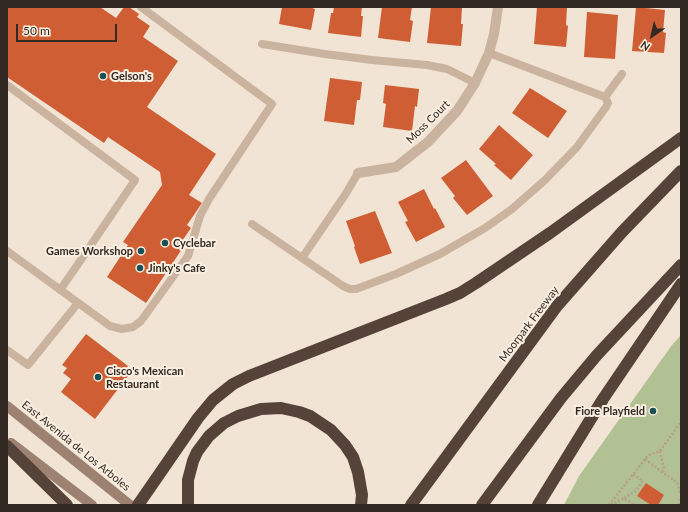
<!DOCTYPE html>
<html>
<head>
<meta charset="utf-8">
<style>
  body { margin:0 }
  #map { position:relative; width:688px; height:512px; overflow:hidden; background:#f2e4d4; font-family:Lato,sans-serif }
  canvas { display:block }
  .frame { position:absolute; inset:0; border:8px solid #332923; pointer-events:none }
  .north { position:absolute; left:632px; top:16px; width:40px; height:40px; -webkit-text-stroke:3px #faefe0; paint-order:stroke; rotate:214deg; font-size:11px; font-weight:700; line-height:16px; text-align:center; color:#332923 }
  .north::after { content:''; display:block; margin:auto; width:14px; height:18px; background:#332923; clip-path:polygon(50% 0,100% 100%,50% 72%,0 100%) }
  .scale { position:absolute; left:16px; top:24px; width:101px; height:18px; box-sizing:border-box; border:2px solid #332923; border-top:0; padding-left:5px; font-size:12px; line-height:14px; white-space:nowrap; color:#332923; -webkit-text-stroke:3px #faefe0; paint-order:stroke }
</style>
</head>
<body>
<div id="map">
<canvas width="688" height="512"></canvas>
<div class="frame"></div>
<div class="north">N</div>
<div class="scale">50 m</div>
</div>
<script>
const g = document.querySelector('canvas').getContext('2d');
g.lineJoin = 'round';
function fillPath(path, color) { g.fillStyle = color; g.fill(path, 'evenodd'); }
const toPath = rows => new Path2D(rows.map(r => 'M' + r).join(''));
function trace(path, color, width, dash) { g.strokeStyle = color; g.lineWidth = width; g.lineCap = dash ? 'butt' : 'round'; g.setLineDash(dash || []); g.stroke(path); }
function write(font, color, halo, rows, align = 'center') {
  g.font = font + ' Lato,sans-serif'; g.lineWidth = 4; g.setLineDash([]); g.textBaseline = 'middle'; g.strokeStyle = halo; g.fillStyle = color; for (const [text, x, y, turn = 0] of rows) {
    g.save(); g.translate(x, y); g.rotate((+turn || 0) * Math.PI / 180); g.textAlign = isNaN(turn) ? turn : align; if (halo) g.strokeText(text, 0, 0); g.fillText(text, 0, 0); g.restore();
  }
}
fillPath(toPath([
  [681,335,681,505,564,505,579,476,672,345]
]), '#b1c193');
fillPath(toPath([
  [7,7,100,7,116,18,124,7,129,7,139,14,137,17,150,26,143,37,178,61,147,107,216,154,189,195,202,203,187,225,191,228,180,244,184,246,146,303,107,277,128,245,123,242,162,185,160,172,108,137,104,143,7,77],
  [282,7,313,7,312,8,315,9,311,30,279,24],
  [334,7,362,7,361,16,363,16,361,37,328,33,331,13,333,13],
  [382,7,412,7,410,20,413,21,410,42,378,38],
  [431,7,462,7,461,24,463,24,461,46,427,43],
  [537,7,567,7,566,25,568,26,566,47,534,44],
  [636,7,665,10,663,32,666,33,664,53,632,51],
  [587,12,618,15,615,59,584,57],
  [330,78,362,82,360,100,357,100,354,125,324,121],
  [385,85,419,89,417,107,415,106,412,131,383,127,386,104,383,103],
  [530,88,567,111,548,138,512,113],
  [499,125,533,155,511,180,494,165,496,164,479,149],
  [466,160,493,196,467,215,453,198,455,196,441,178],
  [424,189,434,209,435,208,445,227,416,242,405,222,408,221,398,202],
  [375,211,392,253,360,264,354,247,355,246,346,221],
  [86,334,128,366,123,372,128,376,95,419,61,392,71,379,63,373,67,368,62,365],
  [646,483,664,495,658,505,651,505,637,496]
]), '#d05e34');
trace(toPath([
  [660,451,664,469,663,473,677,482,681,494],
  [645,459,663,473],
  [624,498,636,491,643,481,633,474],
  [609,505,645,459,649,455,660,451,681,422],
  [611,505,624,498,634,505],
  [679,505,681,497]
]), '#b69e8a', 2.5, [2, 2]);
trace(toPath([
  [262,44,325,54,372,60,427,65,447,69,475,83],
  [489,53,605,97,622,74],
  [7,85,135,180,74,270,60,290],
  [252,224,343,286,350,289,356,289,396,274,440,254,485,228,512,209,545,180,577,147,606,107,608,103,605,97],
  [7,251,110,326,122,329,133,327,141,321,188,256,200,216,209,199,272,104,141,7],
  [302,258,345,195,358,173],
  [7,350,28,365,78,303]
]), '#cab49f', 8);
trace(toPath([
  [358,173,396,167,428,142,457,111,475,83,489,53,494,34,498,7]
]), '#cab49f', 10);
trace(toPath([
  [7,406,130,505],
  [11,443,92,505]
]), '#9e8271', 10);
trace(toPath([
  [7,446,67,505],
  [138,505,198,418,213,400,233,384,249,376,446,299,460,293,476,283,550,233,681,138],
  [188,505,188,480,193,461,197,452,209,436,224,423,238,416,261,409,281,408,299,412,310,416,331,430,345,445,353,457,358,472,362,495,361,505],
  [411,505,557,306,622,232,681,171],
  [482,505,561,398,597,355,681,265],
  [538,505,603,399,681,284]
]), '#55433a', 12);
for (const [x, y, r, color] of [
  [103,76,4,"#175157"],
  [165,243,4,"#175157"],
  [141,251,4,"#175157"],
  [140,268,4,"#175157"],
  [98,377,4,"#175157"],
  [653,411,4,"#175157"]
]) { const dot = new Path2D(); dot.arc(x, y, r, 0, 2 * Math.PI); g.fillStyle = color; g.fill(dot); trace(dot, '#faefe0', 1.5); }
write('bold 11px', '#332923', '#faefe0', [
  ["Gelson's",111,76],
  ["Cyclebar",173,243],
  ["Games Workshop",133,251,"right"],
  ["Jinky's Cafe",148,268],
  ["Cisco's Mexican",106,371],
  ["Restaurant",106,384],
  ["Fiore Playfield",645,411,"right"]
], 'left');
write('11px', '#332923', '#faefe0', [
  ["Moss Court",428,122,-45],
  ["Moorpark Freeway",529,324,-53],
  ["East Avenida de Los Arboles",76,446,39]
]);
</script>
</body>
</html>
